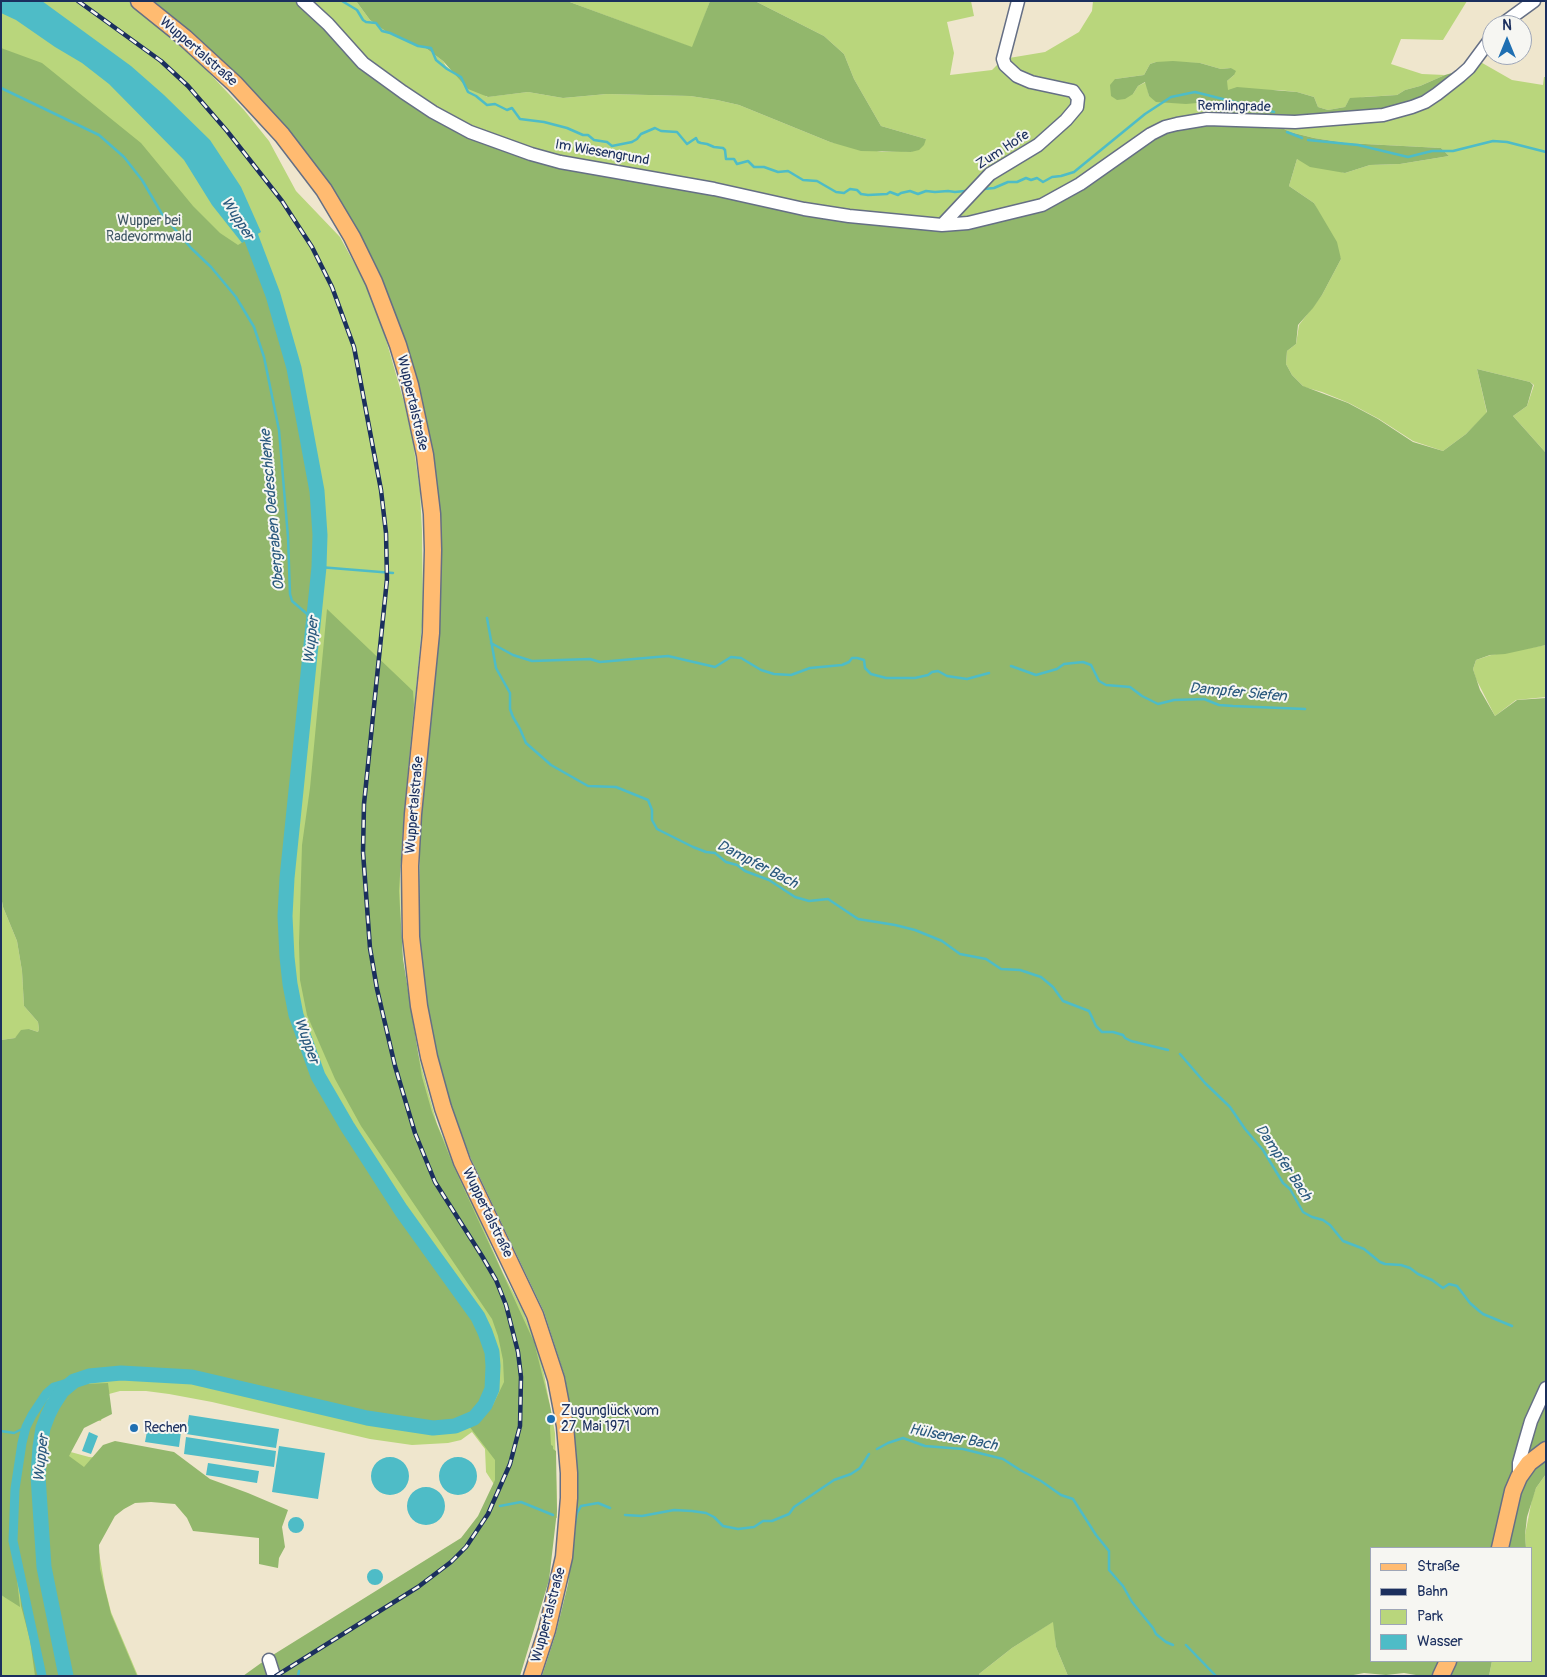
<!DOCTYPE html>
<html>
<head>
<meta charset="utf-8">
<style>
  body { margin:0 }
  #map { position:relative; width:1547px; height:1677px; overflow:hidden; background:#efe6cd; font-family:Pangolin,sans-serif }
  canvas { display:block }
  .frame { position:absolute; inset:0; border:2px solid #1b2f5e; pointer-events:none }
  .legend { position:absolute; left:1370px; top:1547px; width:162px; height:115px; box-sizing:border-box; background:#f6f6f2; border:1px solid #9ea6b7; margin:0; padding:6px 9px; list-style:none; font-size:15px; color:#1b2f5e }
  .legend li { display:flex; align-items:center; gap:10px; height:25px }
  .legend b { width:25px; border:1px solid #9ea6b7 }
  .north { position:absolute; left:1482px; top:15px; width:50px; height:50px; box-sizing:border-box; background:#f6f6f2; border:1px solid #9ea6b7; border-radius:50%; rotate:0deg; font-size:14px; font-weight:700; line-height:20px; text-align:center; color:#1b2f5e }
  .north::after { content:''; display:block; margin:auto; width:18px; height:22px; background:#1f6fb2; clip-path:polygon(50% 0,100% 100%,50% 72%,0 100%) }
</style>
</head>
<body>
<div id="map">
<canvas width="1547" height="1677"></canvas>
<div class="frame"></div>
<ul class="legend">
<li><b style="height:6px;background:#ffbb71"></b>Straße</li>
<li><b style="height:6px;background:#1b2f5e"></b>Bahn</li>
<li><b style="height:14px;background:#b9d67c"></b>Park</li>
<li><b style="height:14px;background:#4ebcc7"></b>Wasser</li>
</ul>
<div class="north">N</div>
</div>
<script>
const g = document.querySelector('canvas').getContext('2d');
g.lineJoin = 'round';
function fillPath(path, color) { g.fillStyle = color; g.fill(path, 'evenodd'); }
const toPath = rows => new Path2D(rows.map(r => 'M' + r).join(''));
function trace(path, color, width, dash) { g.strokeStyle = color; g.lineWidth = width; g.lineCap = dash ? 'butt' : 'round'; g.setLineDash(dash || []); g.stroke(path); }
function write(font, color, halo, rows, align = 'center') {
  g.font = font + ' Pangolin,sans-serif'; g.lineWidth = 4; g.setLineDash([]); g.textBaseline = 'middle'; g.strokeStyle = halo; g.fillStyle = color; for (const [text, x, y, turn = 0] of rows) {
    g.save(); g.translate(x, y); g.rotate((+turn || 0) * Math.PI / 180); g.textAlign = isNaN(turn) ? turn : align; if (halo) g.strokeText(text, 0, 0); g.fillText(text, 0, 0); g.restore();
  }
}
fillPath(toPath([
  [1,1,128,1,152,19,197,60,244,110,269,141,296,191,340,237,371,294,387,343,404,402,413,442,420,491,422,531,423,615,400,857,401,946,412,1032,437,1124,503,1273,523,1311,535,1343,544,1374,555,1433,557,1518,508,1506,486,1472,485,1449,472,1432,461,1440,448,1443,412,1445,370,1439,212,1402,169,1394,146,1391,120,1391,109,1394,106,1397,101,1421,77,1417,67,1451,89,1457,109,1459,98,1546,105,1588,111,1612,138,1676,1,1676,1,1595,5,1597,1,1520,1,1452,61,1366,1,378],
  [303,1,356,1,370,20,388,33,427,49,443,61,446,66,487,97,528,92,563,98,607,94,690,96,717,100,739,105,830,142,882,152,901,151,911,152,926,139,881,126,854,79,844,54,824,36,755,1,971,1,974,16,947,22,954,53,950,75,992,70,1003,59,1045,52,1079,32,1092,11,1093,1,1467,1,1443,40,1401,39,1391,64,1422,74,1445,75,1420,86,1405,90,1397,95,1364,97,1348,102,1345,107,1328,110,1318,107,1314,97,1297,92,1278,90,1227,90,1227,81,1234,75,1231,68,1221,69,1200,63,1156,62,1150,64,1144,75,1115,79,1133,94,1138,86,1146,82,1149,96,1171,103,1197,103,1204,100,1210,101,1218,105,1220,119,1207,119,1058,198,968,223,849,216,502,144,403,92],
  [567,1,710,1,693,48],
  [1477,60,1512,80,1543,85,1544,77,1546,77,1546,453,1513,416,1527,406,1534,385,1530,382,1477,369,1487,413,1466,434,1443,451,1413,441,1379,419,1349,403,1322,392,1304,387,1292,375,1286,364,1287,351,1296,344,1299,325,1322,295,1341,259,1314,203,1289,186,1297,159,1345,173,1370,165,1400,164,1449,156,1441,148,1346,143,1314,138,1290,132,1284,129,1283,124,1383,116],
  [1546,645,1546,697,1516,700,1495,716,1476,679,1473,669,1476,660,1491,655],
  [1,896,3,907,17,941,22,971,24,1006,38,1022,39,1029,38,1032,29,1029,15,1038,1,1040],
  [1546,1474,1546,1676,1489,1676,1492,1661,1531,1661,1531,1548,1526,1548,1525,1535,1532,1499,1536,1488],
  [1054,1621,1056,1647,1068,1676,980,1676,979,1674,1012,1648]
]), '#b9d67c');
fillPath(toPath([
  [149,1,301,1,402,93,530,157,941,226,1043,207,1171,127,1209,125,1284,129,1290,132,1314,138,1346,143,1441,148,1449,156,1400,164,1370,165,1345,173,1310,167,1297,159,1289,186,1314,203,1337,242,1341,259,1322,295,1313,308,1298,325,1296,344,1287,351,1286,364,1292,375,1303,386,1348,403,1378,419,1413,442,1443,451,1466,434,1487,412,1477,369,1530,382,1533,385,1527,406,1513,416,1546,453,1546,645,1505,654,1490,655,1476,660,1473,669,1480,690,1495,716,1517,700,1546,698,1546,1474,1536,1488,1527,1517,1525,1535,1526,1548,1371,1548,1371,1661,1492,1661,1489,1676,1422,1676,1404,1673,1386,1675,1364,1673,1348,1676,1068,1676,1056,1647,1053,1622,1012,1648,979,1674,980,1676,542,1676,556,1633,568,1584,575,1533,577,1472,576,1449,565,1377,544,1312,471,1159,451,1107,441,1073,430,1026,421,960,419,917,420,816,431,454,346,214],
  [356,1,567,1,692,47,710,1,755,1,824,36,844,54,854,79,881,126,926,139,924,145,919,150,911,152,861,151,830,142,739,105,717,100,690,96,607,94,563,98,528,92,488,97,468,89,443,61,427,49,388,33,370,20],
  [1,48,42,63,141,143,193,206,220,233,238,245,251,237,273,295,294,368,308,438,317,491,320,535,317,596,287,878,285,916,287,957,290,984,296,1015,318,1076,347,1126,401,1210,478,1317,488,1339,493,1366,492,1389,488,1400,482,1410,468,1421,445,1427,423,1427,367,1418,192,1377,147,1373,107,1374,89,1376,54,1387,40,1400,32,1415,24,1433,20,1453,13,1510,13,1541,20,1607,1,1595,1,1040,15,1038,21,1030,29,1029,38,1032,39,1029,38,1022,24,1006,22,971,17,941,3,907,1,896],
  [1173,61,1200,63,1221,69,1231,68,1236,71,1234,75,1227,81,1228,90,1237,87,1297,92,1314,97,1318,107,1328,110,1345,107,1350,98,1397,95,1405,90,1420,86,1445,75,1469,68,1460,76,1393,113,1220,119,1218,105,1210,101,1204,100,1197,103,1186,104,1156,102,1149,96,1145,82,1138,86,1133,94,1125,99,1117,100,1111,96,1110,85,1115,79,1144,75,1150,64,1156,62],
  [327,609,413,691,414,705,404,812,399,891,403,959,422,1077,432,1112,453,1165,534,1342,550,1406,552,1416,550,1420,551,1421,550,1428,551,1445,553,1446,553,1449,556,1451,557,1511,549,1580,520,1676,243,1676,268,1658,461,1538,478,1516,495,1480,495,1460,469,1426,493,1405,504,1382,503,1360,498,1336,492,1319,361,1126,335,1079,307,1015,300,980,299,943,302,845,310,788],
  [108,1383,112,1414,84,1428,69,1456,84,1467,103,1445,115,1441,174,1452,210,1479,248,1493,288,1510,282,1527,285,1547,279,1558,278,1568,259,1564,259,1538,193,1531,187,1518,175,1504,151,1502,135,1503,124,1509,115,1516,99,1545,100,1569,111,1614,137,1676,35,1676,30,1640,21,1606,15,1541,15,1511,25,1442,30,1423,34,1416,44,1403,59,1391,84,1384]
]), '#92b76c');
fillPath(toPath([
  [1,1,42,1,131,66,164,95,210,140,241,187,261,232,242,243,212,205,184,160,109,84,82,63,55,47,16,20,1,13],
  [189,1415,279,1429,276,1448,186,1434],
  [148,1426,181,1432,179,1447,145,1442],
  [89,1432,98,1436,91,1454,82,1451],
  [186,1437,276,1451,274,1467,184,1454],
  [279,1446,325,1453,318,1499,272,1492],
  '371 1476a19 19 0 1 1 38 0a19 19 0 1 1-38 0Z',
  '439 1476a19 19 0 1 1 38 0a19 19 0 1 1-38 0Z',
  [208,1463,259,1471,257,1483,206,1475],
  '407 1506a19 19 0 1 1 38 0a19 19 0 1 1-38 0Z',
  '288 1525a8 8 0 1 1 16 0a8 8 0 1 1-16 0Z',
  '367 1577a8 8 0 1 1 16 0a8 8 0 1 1-16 0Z'
]), '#4ebcc7');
trace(toPath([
  [342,1,357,10,363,20,366,22,376,23,382,31,390,33,418,46,431,48,436,60,447,69,461,77,468,92,476,96,487,105,495,104,507,110,512,108,520,119,544,122,567,128,583,135,588,135,594,140,607,142,612,146,632,142,637,139,641,134,655,128,661,131,677,132,687,144,696,138,698,142,701,143,707,144,714,147,723,148,725,150,726,159,734,159,737,164,748,161,754,167,764,167,778,172,788,171,803,180,817,181,836,192,844,193,850,189,857,190,861,194,868,195,887,194,890,192,898,195,901,193,910,191,918,194,926,191,935,192,948,191,955,192,965,191],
  [1,88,99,135,124,157,142,180,162,214,191,248,211,267,236,297,254,327,264,357,279,430,288,537,290,594,292,601,314,620],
  [1287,132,1302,138],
  [1308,140,1358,145,1408,157,1432,151,1453,151,1493,141,1507,142,1546,152],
  [984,189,994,188,1008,182,1017,182,1026,178,1031,180,1037,178,1043,182,1052,177,1061,176,1074,172,1145,114,1171,97,1195,92,1274,112],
  [319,567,393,573],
  [487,618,496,668,510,693,510,709,513,717,520,729,526,743,551,765,588,786,616,787,648,800,652,810,652,820,657,829,693,847,706,852,715,853,726,862,737,865,745,871,769,880,795,897,809,901,828,899,858,919,895,925,915,930,942,941,960,954,986,959,1001,969,1020,970,1041,977,1053,987,1063,1001,1089,1011,1096,1026,1102,1032,1113,1032,1123,1035,1125,1038,1131,1041,1168,1050],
  [491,643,513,655,532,661,590,659,600,662,668,656,715,667,731,657,741,658,761,670,774,674,791,675,810,668,842,665,849,662,852,658,857,658,864,660,865,668,871,674,886,678,915,678,928,675,932,672,938,671,947,676,967,679,989,673],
  [1011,666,1036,675,1057,669,1064,664,1083,662,1091,665,1099,681,1106,685,1130,687,1142,696,1158,704,1174,700,1204,699,1219,705,1233,706,1305,709],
  [1180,1054,1205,1083,1230,1107,1245,1129,1263,1150,1283,1183,1290,1189,1303,1212,1312,1217,1323,1220,1330,1225,1343,1241,1364,1249,1380,1262,1385,1264,1401,1265,1410,1268,1418,1274,1432,1280,1443,1288,1449,1284,1457,1286,1470,1303,1478,1310,1483,1314,1512,1326],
  [474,1418,478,1422],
  [1,1431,14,1433,26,1427],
  [877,1449,888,1443,903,1438,925,1446,963,1449,1003,1459,1020,1470,1041,1481,1061,1495,1073,1499,1096,1535,1109,1551,1109,1570,1123,1586,1132,1602,1153,1628,1156,1634,1166,1642,1173,1645],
  [500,1506,521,1502,553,1515],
  [625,1515,642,1516,674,1510,692,1511,706,1513,714,1517,723,1526,738,1529,754,1527,763,1521,772,1521,789,1514,794,1507,834,1480,851,1474,860,1468,869,1454],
  [575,1523,577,1513,581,1506,598,1503,610,1508],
  [1186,1645,1216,1676],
  [298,1676,299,1671]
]), '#4ebcc7', 2.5);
trace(toPath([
  [42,1676,13,1541,15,1489,22,1443,26,1427,32,1415,46,1394,54,1387,74,1381]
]), '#4ebcc7', 9);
trace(toPath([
  [66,1676,44,1567,38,1476,40,1447,43,1428,48,1415,53,1405,62,1391,74,1381,89,1376,121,1373,192,1377,367,1418,433,1428,455,1426,474,1418,485,1405,492,1389,493,1366,492,1352,485,1332,478,1317,401,1210,347,1126,318,1076,296,1015,290,984,287,957,285,916,287,878,319,567,320,535,317,491,294,368,273,295,251,237,241,221]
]), '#4ebcc7', 15);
const minor = toPath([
  [303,1,328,24,363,63,403,92,433,112,470,132,531,154,560,162,714,189,804,209,849,216,942,225,968,223,1042,205,1080,184,1151,134,1165,127,1177,124,1207,119,1295,122,1383,115,1412,107,1425,102,1437,94,1460,76,1469,68,1492,37],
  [1501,25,1534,1],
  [942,225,990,174,1038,145,1066,120,1077,107,1078,98,1073,91,1031,82,1017,76,1005,65,1003,59,1018,1],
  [1519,1477,1519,1463,1524,1445,1531,1421,1546,1388],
  [269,1660,274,1676]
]);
const major = toPath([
  [139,1,185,38,235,84,282,135,324,190,352,237,374,282,398,345,410,385,425,455,432,514,433,550,431,633,413,814,410,866,411,937,419,1006,429,1057,443,1108,462,1162,535,1315,556,1379,565,1426,569,1473,569,1498,564,1557,547,1630,532,1676],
  [1500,1548,1513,1491,1519,1477,1529,1463,1546,1450],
  [1441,1676,1448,1661]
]);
trace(minor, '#656f85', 15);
trace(major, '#656f85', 19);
trace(minor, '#fff', 12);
trace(major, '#ffbb71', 16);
const rail = toPath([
  [78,1,161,61,188,86,227,131,282,201,312,247,332,287,354,347,381,490,386,533,387,579,364,804,363,852,370,948,377,989,395,1066,415,1133,435,1182,482,1256,496,1280,506,1305,518,1352,521,1377,520,1426,510,1464,488,1514,466,1547,451,1562,418,1587,276,1676]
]);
trace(rail, '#1b2f5e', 4.5);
trace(rail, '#f6f6f2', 2.5, [8]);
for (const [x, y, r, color] of [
  [551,1419,5,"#1f6fb2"],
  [134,1428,5,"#1f6fb2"]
]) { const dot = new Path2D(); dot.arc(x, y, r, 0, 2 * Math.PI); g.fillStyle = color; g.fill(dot); trace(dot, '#f6f6f2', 2); }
write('14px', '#1b2f5e', '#f6f6f2', [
  ["Wuppertalstraße",198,52,41],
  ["Remlingrade",1234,107,1],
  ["Zum Hofe",1003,150,-33],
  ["Im Wiesengrund",602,153,10],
  ["Wuppertalstraße",412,403,77],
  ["Wuppertalstraße",415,805,-85],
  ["Wuppertalstraße",487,1213,64],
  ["Wuppertalstraße",549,1615,-75]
]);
write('14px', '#425966', '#f6f6f2', [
  ["Wupper bei",149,221],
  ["Radevormwald",149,237]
]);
write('14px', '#1b2f5e', '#f6f6f2', [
  ["Zugunglück vom",561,1411],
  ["27. Mai 1971",561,1427],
  ["Rechen",144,1428]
], 'left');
write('italic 15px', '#2a597e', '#f6f6f2', [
  ["Wupper",237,219,57],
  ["Obergraben Oedeschlenke",273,510,-95],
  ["Wupper",312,640,-84],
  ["Dampfer Siefen",1238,693,5],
  ["Dampfer Bach",757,865,27],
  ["Wupper",306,1041,70],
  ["Dampfer Bach",1283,1163,56],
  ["Hülsener Bach",953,1438,11],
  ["Wupper",42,1458,-84]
]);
</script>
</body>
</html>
